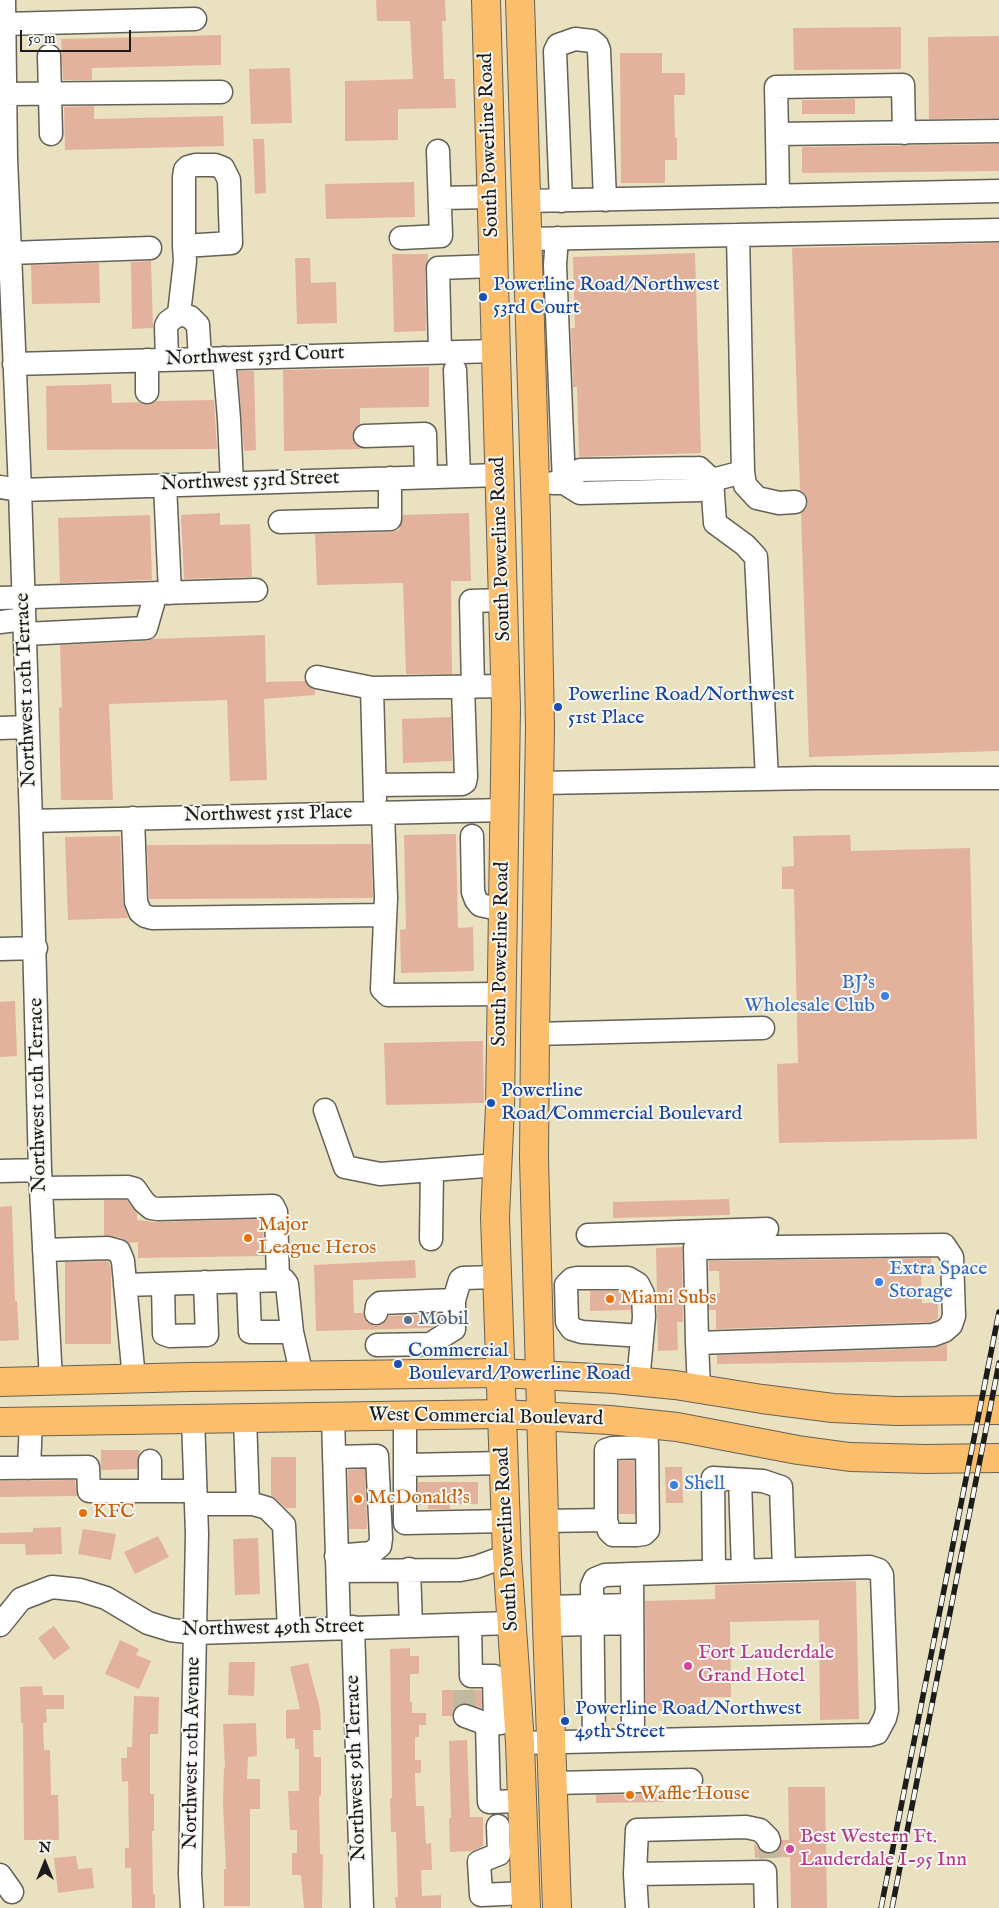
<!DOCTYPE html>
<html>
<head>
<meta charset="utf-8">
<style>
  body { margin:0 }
  #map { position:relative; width:999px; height:1908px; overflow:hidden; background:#eae1c1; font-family:"IM FELL English",serif }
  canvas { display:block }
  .north { position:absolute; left:20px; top:1838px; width:50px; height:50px; -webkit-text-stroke:4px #f6f6f2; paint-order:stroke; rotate:0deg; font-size:14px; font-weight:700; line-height:20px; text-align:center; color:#1c1c1c }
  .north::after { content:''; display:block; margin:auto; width:18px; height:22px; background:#1c1c1c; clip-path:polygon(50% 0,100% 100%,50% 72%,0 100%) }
  .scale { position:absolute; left:20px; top:30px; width:111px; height:22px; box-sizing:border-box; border:2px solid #1c1c1c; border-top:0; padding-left:6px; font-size:15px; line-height:18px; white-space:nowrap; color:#1c1c1c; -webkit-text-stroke:4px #f6f6f2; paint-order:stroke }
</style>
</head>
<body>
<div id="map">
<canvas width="999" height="1908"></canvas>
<div class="north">N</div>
<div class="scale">50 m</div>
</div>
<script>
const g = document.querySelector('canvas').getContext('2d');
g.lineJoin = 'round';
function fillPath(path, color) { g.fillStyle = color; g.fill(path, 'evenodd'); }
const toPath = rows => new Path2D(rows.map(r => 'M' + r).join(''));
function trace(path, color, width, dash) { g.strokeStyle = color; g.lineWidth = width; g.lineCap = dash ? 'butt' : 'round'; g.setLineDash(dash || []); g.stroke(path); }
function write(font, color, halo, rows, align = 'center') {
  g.font = font + ' "IM FELL English",serif'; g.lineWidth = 4; g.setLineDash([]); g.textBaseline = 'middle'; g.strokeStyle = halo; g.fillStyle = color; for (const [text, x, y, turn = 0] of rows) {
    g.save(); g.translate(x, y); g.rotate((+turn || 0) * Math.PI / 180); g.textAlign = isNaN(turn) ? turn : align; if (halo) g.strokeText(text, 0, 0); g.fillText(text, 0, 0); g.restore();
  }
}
fillPath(toPath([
  [376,0,445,0,446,21,442,21,444,79,455,79,456,108,398,109,398,140,345,141,345,81,413,79,410,21,377,21],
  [901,27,901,69,794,70,793,28],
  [221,35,221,65,92,68,92,80,63,80,61,39],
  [999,36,999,118,929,119,928,37],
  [620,53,662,53,662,73,685,73,685,95,674,95,675,138,677,138,677,160,665,160,665,183,621,183],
  [290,68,292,123,251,124,249,69],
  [855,99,855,114,802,114,802,100],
  [94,106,94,119,223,116,224,146,65,150,64,107],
  [253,139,264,139,266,193,255,194],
  [999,144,999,171,802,173,802,147],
  [414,182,415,217,326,219,325,184],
  [999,243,999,751,809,757,801,513,806,508,808,502,806,495,800,490,792,248],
  [695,253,701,453,579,457,577,387,573,387,571,328,575,328,573,257],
  [392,254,428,254,428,260,425,268,426,331,394,332],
  [295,258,310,258,311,283,336,282,337,323,297,324],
  [151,261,153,328,132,329,131,262],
  [99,263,100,303,32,304,31,265],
  [429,367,429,407,360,408,360,424,354,429,352,436,354,443,361,449,284,451,283,370],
  [238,371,254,371,256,450,244,451],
  [111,384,112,403,139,402,147,405,156,401,214,400,217,449,47,450,46,386],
  [220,513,220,525,250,524,252,577,184,579,181,515],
  [469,513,471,581,451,581,452,674,406,674,403,583,317,585,315,534,390,532,399,530,403,515],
  [150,515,152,580,60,583,58,518],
  [265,635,266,682,305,681,309,687,315,690,315,695,264,699,267,780,230,781,227,700,109,704,113,800,61,800,59,708,62,707,60,645,147,641,153,639],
  [451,717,452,761,403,763,402,719],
  [456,834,458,928,473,927,474,971,401,973,400,930,406,929,404,835],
  [850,835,851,851,970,848,977,1139,779,1143,777,1064,798,1063,794,889,782,889,782,867,794,866,793,836],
  [120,836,123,902,128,918,68,920,65,837],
  [371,844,373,898,149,899,147,845],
  [15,1001,17,1056,0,1057,0,1002],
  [483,1041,484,1103,386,1105,384,1043],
  [729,1199,730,1215,613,1218,613,1202],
  [104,1200,127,1200,137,1213,137,1220,156,1222,263,1219,264,1256,138,1258,138,1242,129,1243,122,1238,104,1235],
  [12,1206,15,1301,17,1301,19,1340,0,1341,0,1207],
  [682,1247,683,1322,677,1322,678,1350,658,1351,656,1248],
  [931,1258,931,1268,921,1268,922,1303,938,1303,938,1319,930,1322,716,1329,716,1310,709,1310,709,1294,720,1293,719,1271,709,1271,709,1261],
  [415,1260,416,1278,353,1280,354,1313,363,1313,364,1318,368,1323,375,1326,381,1325,386,1321,389,1316,441,1314,441,1322,431,1328,316,1331,314,1265],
  [106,1261,109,1262,111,1269,111,1344,65,1344,65,1262],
  [590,1291,624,1291,630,1297,631,1310,590,1311],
  [947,1344,947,1361,717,1364,717,1355,933,1348],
  [101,1450,140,1450,137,1469,101,1470],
  [271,1457,296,1457,296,1508,286,1508,271,1495],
  [634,1460,635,1514,619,1514,619,1461],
  [665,1467,682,1467,683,1503,666,1503],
  [365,1469,367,1529,349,1529,348,1470],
  [75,1480,77,1496,0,1497,0,1481],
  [418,1482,478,1482,478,1504,450,1504,450,1509,428,1509,428,1505,418,1505],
  [61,1527,62,1554,26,1555,25,1544,0,1544,0,1533,33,1532,33,1528],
  [83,1529,116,1534,111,1560,78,1554],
  [158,1536,169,1557,135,1574,124,1552],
  [258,1538,260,1594,235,1595,233,1539],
  [856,1581,859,1719,820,1720,819,1620,730,1622,731,1697,700,1697,700,1710,646,1711,645,1601,715,1599,715,1585],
  [54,1626,70,1648,54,1660,38,1638],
  [120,1640,139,1649,136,1655,151,1661,139,1689,105,1674],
  [410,1648,410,1656,419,1656,419,1674,410,1674,410,1702,412,1702,412,1713,426,1713,426,1725,419,1725,419,1737,415,1737,415,1760,421,1760,421,1773,415,1773,416,1806,424,1806,426,1844,431,1843,432,1870,421,1870,422,1896,441,1895,441,1908,396,1908,395,1897,398,1897,396,1832,391,1832,390,1798,392,1798,390,1649],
  [229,1662,255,1662,254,1696,228,1695],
  [308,1663,320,1709,321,1730,313,1730,314,1757,321,1757,321,1796,319,1796,320,1854,323,1854,322,1908,304,1908,301,1875,292,1875,292,1853,297,1853,297,1830,290,1830,288,1791,299,1791,299,1749,295,1749,295,1738,286,1739,286,1710,300,1709,290,1667],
  [42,1686,43,1695,64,1695,64,1709,46,1709,47,1722,43,1723,44,1750,50,1750,51,1795,58,1795,59,1840,24,1840,23,1723,21,1723,20,1687],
  [442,1690,481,1690,482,1708,462,1703,456,1706,452,1716,442,1716],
  [134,1696,159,1697,158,1734,150,1734,150,1794,154,1794,154,1831,152,1831,153,1894,155,1894,155,1908,132,1908,131,1868,125,1868,125,1848,129,1848,128,1781,122,1782,121,1758,127,1758,127,1747,132,1747],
  [256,1723,257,1756,248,1757,247,1779,260,1779,260,1809,250,1809,250,1906,224,1906,224,1869,226,1869,223,1804,224,1768,225,1768,223,1724],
  [467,1740,470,1817,483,1817,483,1846,472,1851,450,1852,449,1818,451,1818,449,1741],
  [788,1787,825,1787,827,1908,791,1908,790,1857,755,1858,754,1843,761,1851,766,1854,773,1854,779,1849,782,1840,789,1840],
  [664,1794,664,1802,596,1803,596,1795],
  [76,1856,78,1869,92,1868,94,1888,58,1893,54,1858]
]), '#e3b29c');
trace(toPath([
  [464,1690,465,1716],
  [769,1841,770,1858]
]), '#c1baa0', 22, [22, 11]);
const minor = toPath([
  [4,0,6,159,20,490,31,821,40,1170,51,1381],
  [4,24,195,19],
  [49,56,51,134],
  [5,94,221,92],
  [777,134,776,87,903,85,904,133],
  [778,196,777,134,999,131],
  [440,198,491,197],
  [526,201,999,191],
  [561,201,555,51,558,45,575,39,592,41,597,45,599,50,605,200],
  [738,235,999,230],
  [401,238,441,236,438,151],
  [527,239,738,235,743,472,712,480,715,523,745,545,756,557,767,779],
  [10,253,150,248],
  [179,314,190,317,198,325,200,359],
  [440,352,438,268,494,266],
  [224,358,229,419,232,483],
  [147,360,147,392],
  [167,360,166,326,168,322,179,314,185,261,184,246,184,177,185,170,188,167,195,165,215,165,223,168,229,180,231,243,184,246],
  [14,364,497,351],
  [455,370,459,476],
  [365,436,425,434,426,477],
  [699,468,712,480,700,490,580,493,564,483,580,470,699,468],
  [743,472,745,485,757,498,779,503,795,502],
  [553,483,564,483,555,265,557,238],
  [165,485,170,593],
  [0,487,20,490,500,475],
  [280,522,390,519,390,478],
  [0,598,256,590],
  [0,622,24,619],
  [25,634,146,628,156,593],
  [317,677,372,688,375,799],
  [473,687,471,601,504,600],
  [372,688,506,686],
  [0,728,28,727],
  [540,783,815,778,999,778],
  [375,785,462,784,465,782,466,777,463,687],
  [383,813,386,898,382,989,388,995,501,994],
  [133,818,136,902,140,912,145,916,152,918,385,915],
  [31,821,505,810],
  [472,836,473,892,476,900,480,905,503,910],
  [0,949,36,948],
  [535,1034,763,1028],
  [325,1110,345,1167,380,1174,498,1165],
  [0,1171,40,1170],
  [41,1188,128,1187,135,1189,144,1202,151,1208,158,1209,273,1206,276,1212,278,1279],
  [588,1235,767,1229],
  [431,1239,432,1170],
  [44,1250,108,1248,119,1251,123,1261,134,1379],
  [248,1281,250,1332,292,1332],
  [163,1284,164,1334,170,1336,207,1335,205,1282],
  [125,1285,284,1280,287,1284,292,1332,302,1376],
  [376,1313,377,1306,380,1303,454,1300,460,1280,463,1278,496,1277],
  [697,1343,933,1335,944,1331,951,1325,954,1316,952,1257,944,1245,695,1248,697,1343,699,1389],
  [377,1345,430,1344,454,1329,454,1300],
  [638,1382,644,1317,643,1294,638,1284,628,1278,577,1278,572,1279,566,1285,567,1322,572,1329,582,1332,642,1336],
  [405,1416,405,1523,506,1521],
  [333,1417,339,1628],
  [245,1418,248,1504],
  [646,1424,647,1447,648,1530,644,1534,637,1535,613,1535,609,1531,606,1520,606,1450,612,1448,647,1447],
  [334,1457,377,1456,381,1538,380,1546,371,1553,336,1556],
  [150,1461,150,1491],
  [405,1465,504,1463],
  [0,1468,88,1467,89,1491,195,1491],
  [29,1468,31,1421],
  [740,1480,743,1570],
  [196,1504,253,1504,267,1508,284,1525,289,1630],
  [544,1521,606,1520],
  [409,1569,411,1626],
  [338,1571,460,1570,476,1567,507,1556],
  [714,1571,713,1478,763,1481,781,1487,784,1569],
  [632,1574,633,1740],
  [546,1607,632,1605],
  [0,1625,21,1599,52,1587,80,1590,106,1598,148,1623,171,1630,195,1633,511,1623],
  [470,1625,471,1676,494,1676,495,1723],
  [547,1625,632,1623],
  [353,1627,362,1908],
  [465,1716,487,1724,500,1723],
  [487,1724,489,1802,522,1801],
  [520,1743,870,1735,877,1733,885,1718,887,1710,882,1575,879,1570,870,1567,632,1574,605,1575,595,1579,592,1586,594,1741],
  [553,1783,691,1780],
  [498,1826,499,1854,479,1862,481,1895,525,1893],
  [635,1874,637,1830,746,1827,760,1830,768,1838,769,1841],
  [0,1875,12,1892],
  [192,1908,190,1874,197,1534,193,1418],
  [637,1908,635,1874,765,1872,766,1908]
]);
const major = toPath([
  [486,0,506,708,500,1107,495,1217,507,1556,520,1743,526,1908],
  [520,0,536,517,540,727,535,1034,534,1159,547,1625,557,1908]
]);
const highway = toPath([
  [0,1382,191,1377,500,1373,614,1379,675,1385,762,1399,833,1408,896,1411,999,1410],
  [0,1422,502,1414,610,1420,677,1427,798,1450,850,1457,926,1459,999,1458]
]);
trace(minor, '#646156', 25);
trace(major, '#646156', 30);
trace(highway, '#646156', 30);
trace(minor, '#fff', 22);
trace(major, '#fabe6d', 28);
trace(highway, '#fabe6d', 28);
const rail = toPath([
  [881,1908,999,1312],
  [892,1908,999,1363]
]);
trace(rail, '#1c1c1c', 5.5);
trace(rail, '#f6f6f2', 4, [11]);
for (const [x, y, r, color] of [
  [483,297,5,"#1a4fb4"],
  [558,707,5,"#1a4fb4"],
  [885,996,5,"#3f7fe0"],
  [491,1103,5,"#1a4fb4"],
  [248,1238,5,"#e8710a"],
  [879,1282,5,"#3f7fe0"],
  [610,1299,5,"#e8710a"],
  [408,1320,5,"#5c6f8a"],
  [398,1364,5,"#1a4fb4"],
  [674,1485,5,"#3f7fe0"],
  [358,1499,5,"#e8710a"],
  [83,1513,5,"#e8710a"],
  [688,1666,5,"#d1479c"],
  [565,1721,5,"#1a4fb4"],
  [630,1795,5,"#e8710a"],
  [790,1849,5,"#d1479c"]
]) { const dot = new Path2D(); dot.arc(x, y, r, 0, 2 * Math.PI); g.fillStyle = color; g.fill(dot); trace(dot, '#f6f6f2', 2); }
write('20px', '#1c1c1c', '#f6f6f2', [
  ["South Powerline Road",490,145,-92],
  ["Northwest 53rd Court",255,357,-2],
  ["Northwest 53rd Street",250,482,-2],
  ["South Powerline Road",502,549,-92],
  ["Northwest 10th Terrace",27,690,-92],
  ["Northwest 51st Place",268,815,-1],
  ["South Powerline Road",502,954,-89],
  ["Northwest 10th Terrace",39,1095,-91],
  ["West Commercial Boulevard",486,1418,1],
  ["South Powerline Road",508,1539,-93],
  ["Northwest 49th Street",273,1629,-1],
  ["Northwest 10th Avenue",193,1753,-89],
  ["Northwest 9th Terrace",357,1768,-92]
]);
write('20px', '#164399', '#f6f6f2', [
  ["Powerline Road/Northwest",493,286],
  ["53rd Court",493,309],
  ["Powerline Road/Northwest",568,696],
  ["51st Place",568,719],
  ["Powerline",501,1092],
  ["Road/Commercial Boulevard",501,1115],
  ["Commercial",408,1352],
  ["Boulevard/Powerline Road",408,1375],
  ["Powerline Road/Northwest",575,1710],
  ["49th Street",575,1733]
], 'left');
write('20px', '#366cbe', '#f6f6f2', [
  ["BJ's",875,984,"right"],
  ["Wholesale Club",875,1007,"right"],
  ["Extra Space",889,1270],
  ["Storage",889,1293],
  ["Shell",684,1485]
], 'left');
write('20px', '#c56008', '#f6f6f2', [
  ["Major",258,1226],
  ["League Heros",258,1249],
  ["Miami Subs",620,1299],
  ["McDonald's",368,1499],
  ["KFC",93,1513],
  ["Waffle House",640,1795]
], 'left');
write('20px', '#4e5e75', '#f6f6f2', [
  ["Mobil",418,1320]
], 'left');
write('20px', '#b23c85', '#f6f6f2', [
  ["Fort Lauderdale",698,1654],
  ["Grand Hotel",698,1677],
  ["Best Western Ft.",800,1838],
  ["Lauderdale I-95 Inn",800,1861]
], 'left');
</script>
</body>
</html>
